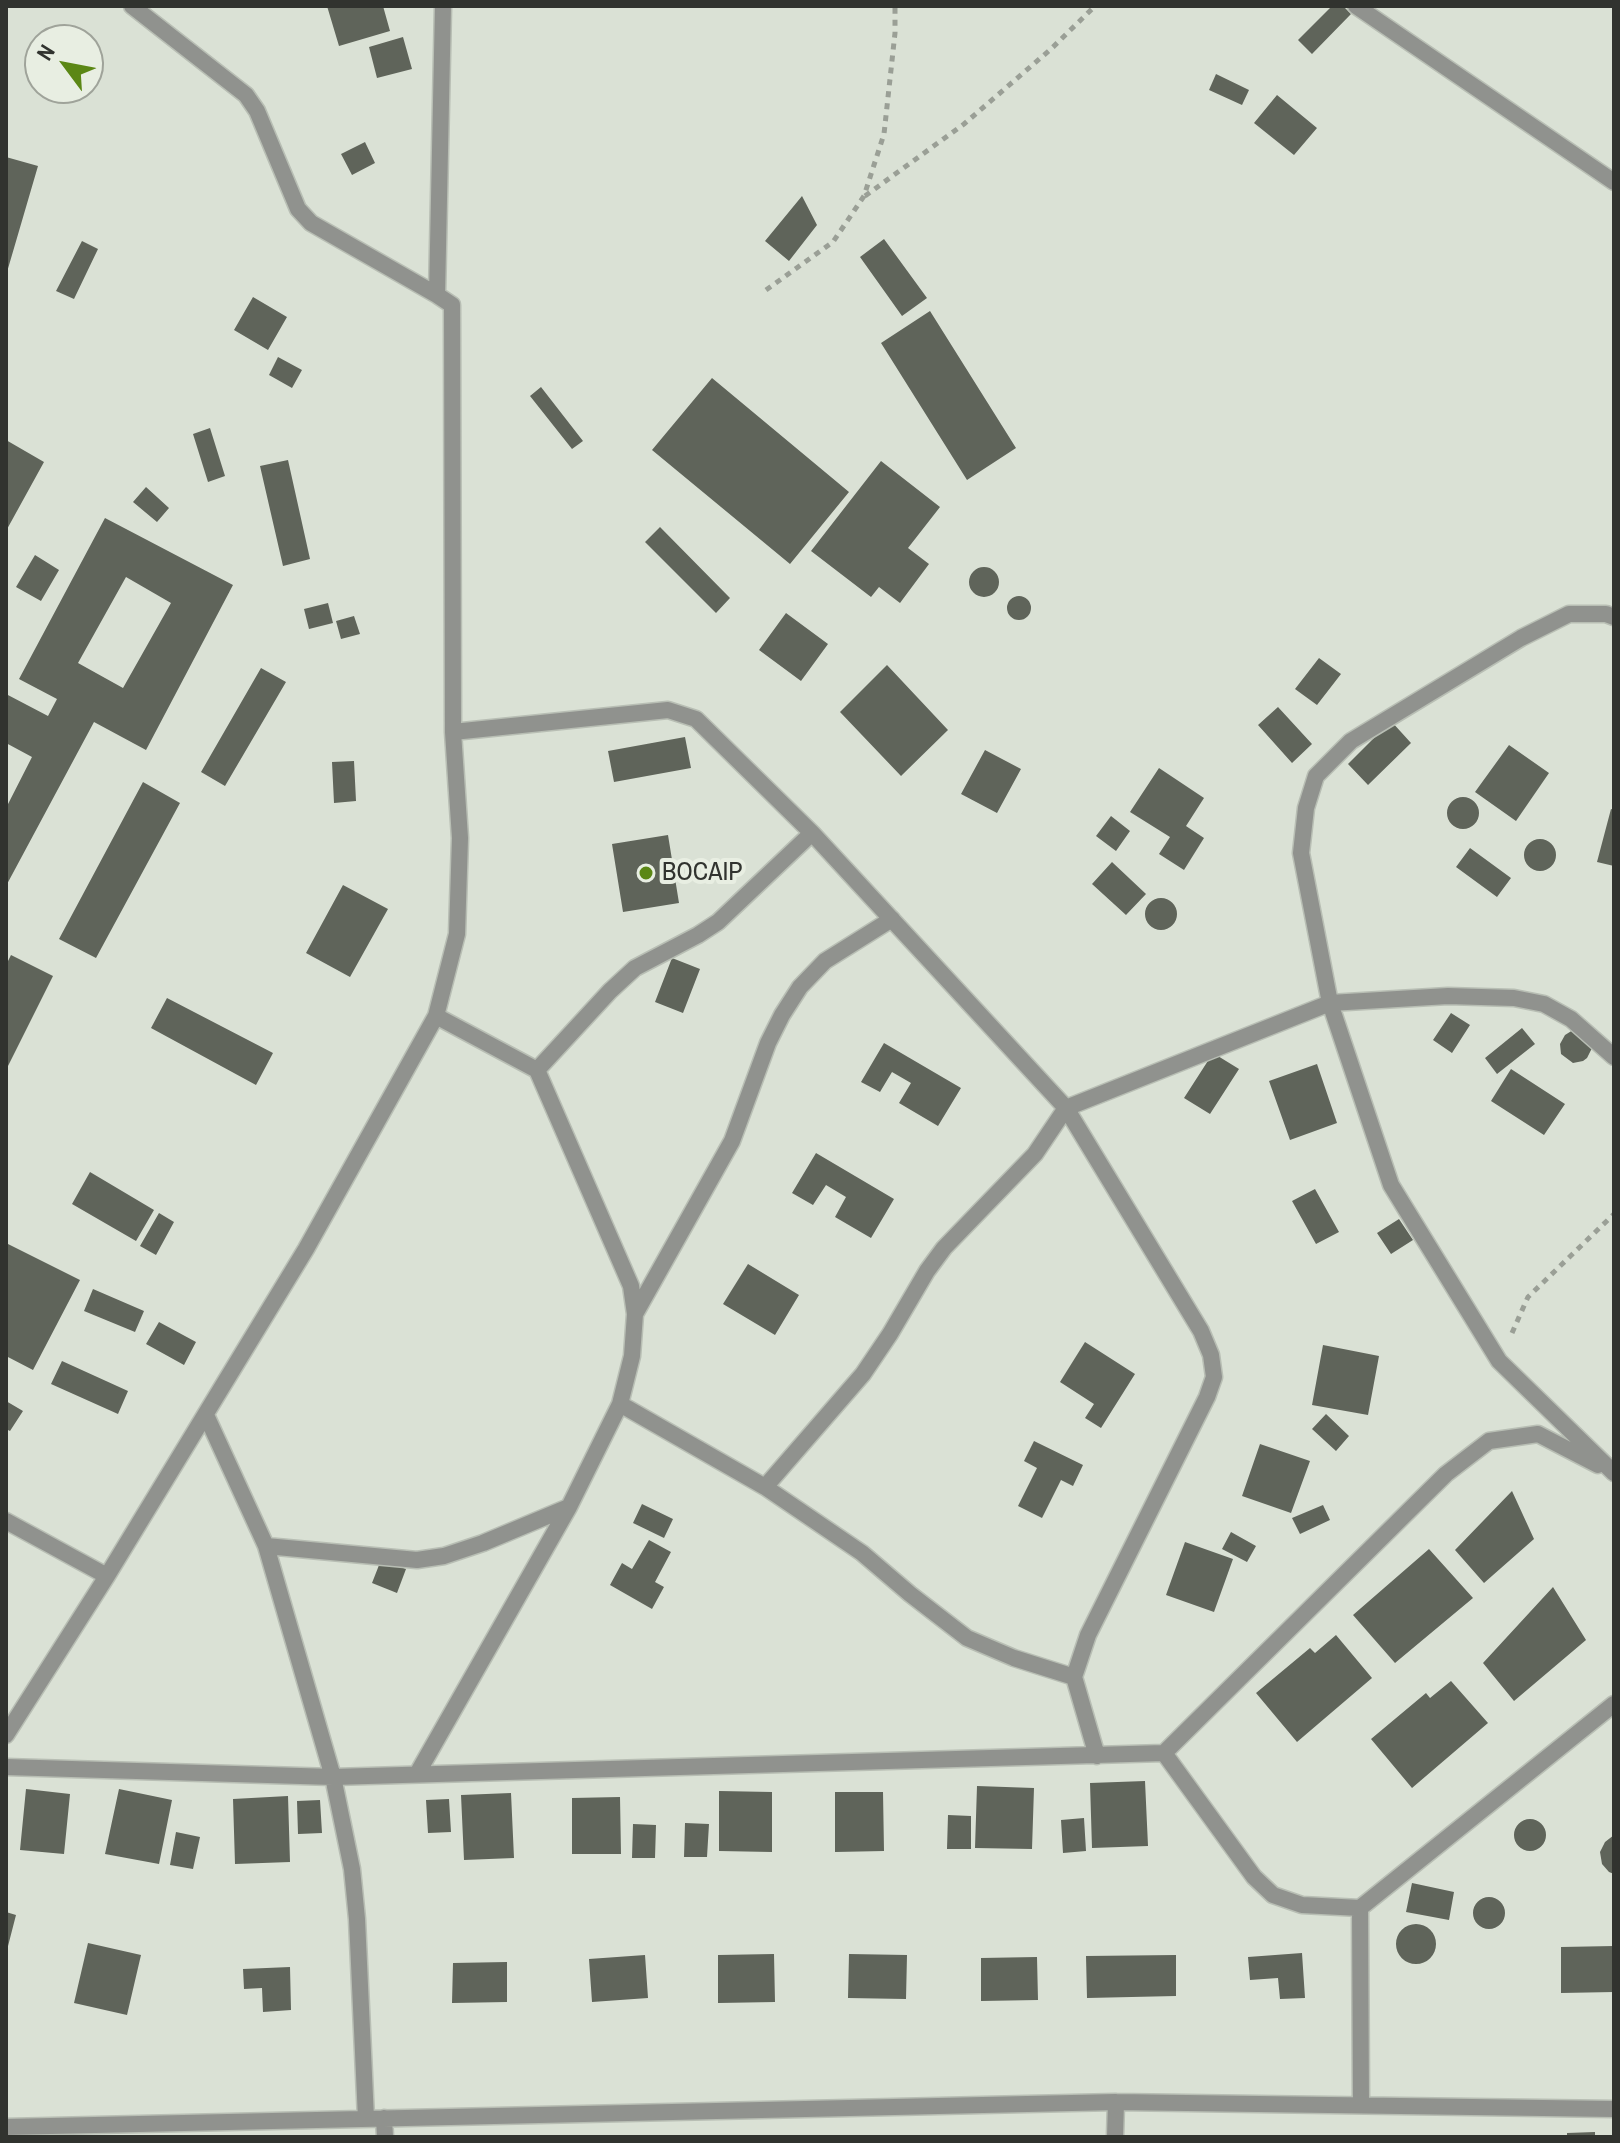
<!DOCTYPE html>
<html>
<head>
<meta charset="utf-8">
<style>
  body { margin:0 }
  #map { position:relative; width:1620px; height:2143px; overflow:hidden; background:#dae1d5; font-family:"Archivo Narrow",sans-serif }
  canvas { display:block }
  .frame { position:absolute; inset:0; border:8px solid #31332f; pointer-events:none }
  .north { position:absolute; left:24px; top:24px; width:80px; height:80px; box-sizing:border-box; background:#e8eee2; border:2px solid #9fa39a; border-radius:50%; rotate:302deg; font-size:22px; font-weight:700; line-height:32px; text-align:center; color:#31332f }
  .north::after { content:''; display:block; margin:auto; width:28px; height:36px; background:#5b8715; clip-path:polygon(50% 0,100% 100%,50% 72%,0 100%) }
</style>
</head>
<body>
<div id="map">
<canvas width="1620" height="2143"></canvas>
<div class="frame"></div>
<div class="north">N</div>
</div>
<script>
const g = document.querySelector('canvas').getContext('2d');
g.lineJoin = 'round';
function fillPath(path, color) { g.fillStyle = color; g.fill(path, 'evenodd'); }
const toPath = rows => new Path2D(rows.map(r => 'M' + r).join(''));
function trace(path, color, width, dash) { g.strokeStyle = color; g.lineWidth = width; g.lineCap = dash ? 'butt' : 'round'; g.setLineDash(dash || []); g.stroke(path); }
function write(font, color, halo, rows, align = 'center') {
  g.font = font + ' "Archivo Narrow",sans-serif'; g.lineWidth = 8; g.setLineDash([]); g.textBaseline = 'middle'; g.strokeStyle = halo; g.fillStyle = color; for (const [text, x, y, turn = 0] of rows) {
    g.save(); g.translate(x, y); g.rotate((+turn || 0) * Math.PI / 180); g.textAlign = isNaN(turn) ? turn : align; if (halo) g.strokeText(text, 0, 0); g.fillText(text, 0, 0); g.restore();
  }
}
fillPath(toPath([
  [327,6,383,6,390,31,339,46],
  [1332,6,1343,6,1351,14,1312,54,1298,40],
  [403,37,412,69,377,78,369,47],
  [1216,74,1249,90,1242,105,1209,90],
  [1277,95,1317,128,1294,155,1254,123],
  [365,142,375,163,352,175,341,154],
  [6,157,38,166,7,272,6,272],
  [802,196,817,225,789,261,765,241],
  [884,239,927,298,902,316,860,257],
  [82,241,98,249,74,299,56,291],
  [253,297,287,317,268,350,234,330],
  [930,311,1016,448,967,480,881,343],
  [278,357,302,370,292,388,269,375],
  [712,378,849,492,790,564,652,450],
  [541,387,583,441,572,449,530,396],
  [210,428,225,476,208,482,193,434],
  [6,440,44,462,6,531],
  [288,460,310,559,283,566,260,466],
  [881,461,940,507,908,548,929,564,900,603,879,587,871,597,811,551],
  [146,487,169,508,157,522,133,502],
  [105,518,233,585,146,750,94,722,6,886,6,808,32,757,6,743,6,694,48,716,57,699,19,679],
  [126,577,171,603,123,688,78,663],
  [660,527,730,598,716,613,645,542],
  [35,555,59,570,41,601,16,587],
  '969 582a15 15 0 1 1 30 0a15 15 0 1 1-30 0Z',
  '1007 608a12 12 0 1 1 24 0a12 12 0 1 1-24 0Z',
  [328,603,333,623,309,629,304,609],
  [786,613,828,644,801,681,759,650],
  [354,616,360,634,341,639,336,621],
  [1319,658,1341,674,1317,705,1295,689],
  [887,665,948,730,901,776,840,712],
  [261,668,286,682,225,786,201,772],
  [1278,707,1312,744,1292,763,1258,725],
  [1391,721,1411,743,1368,785,1348,764],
  [685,737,691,768,614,782,608,751],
  [1509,745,1549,773,1516,821,1475,792],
  [985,750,1021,769,997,813,961,794],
  [354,761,356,801,334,803,332,762],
  [1159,768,1204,798,1186,826,1204,838,1184,870,1159,854,1170,837,1130,812],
  [143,782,180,803,96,958,59,939],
  '1447 813a16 16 0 1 1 32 0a16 16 0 1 1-32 0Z',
  [1611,809,1614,810,1614,866,1597,862],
  [1111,816,1130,831,1116,851,1096,836],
  [668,835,679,903,623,912,612,844],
  '1524 855a16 16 0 1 1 32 0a16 16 0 1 1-32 0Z',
  [1470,848,1511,878,1497,897,1456,867],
  [1112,862,1146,894,1126,915,1092,884],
  [343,885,388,909,350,977,306,953],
  '1145 914a16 16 0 1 1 32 0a16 16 0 1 1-32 0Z',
  [11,955,53,976,6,1070,6,965],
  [672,958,700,969,683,1013,655,1002],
  [167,998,273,1053,256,1085,151,1028],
  [1451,1013,1470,1025,1452,1053,1433,1040],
  [1522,1028,1535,1044,1497,1074,1485,1058],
  [1573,1030,1592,1048,1587,1058,1583,1061,1573,1063,1561,1054,1560,1044,1565,1035],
  [884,1043,961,1088,938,1126,899,1103,911,1083,892,1072,880,1092,861,1082],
  [1213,1053,1239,1069,1210,1114,1184,1098],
  [1317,1064,1337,1123,1290,1140,1269,1081],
  [1511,1069,1565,1104,1544,1135,1491,1101],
  [816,1153,894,1199,871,1238,835,1217,846,1197,826,1185,813,1205,792,1193],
  [90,1172,154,1210,136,1241,72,1204],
  [1315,1189,1339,1232,1316,1244,1292,1201],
  [159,1213,174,1222,156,1255,140,1246],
  [1399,1219,1413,1240,1391,1254,1377,1233],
  [6,1243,80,1280,33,1370,6,1356],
  [748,1264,799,1295,775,1335,723,1304],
  [93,1289,144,1311,135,1332,84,1311],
  [159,1322,196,1342,184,1365,146,1344],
  [1085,1342,1135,1374,1101,1428,1085,1418,1094,1404,1060,1382],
  [1323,1345,1379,1356,1368,1415,1312,1405],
  [62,1361,128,1391,118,1414,51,1384],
  [6,1401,23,1411,10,1431,6,1429],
  [1326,1414,1349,1436,1336,1451,1312,1429],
  [1034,1441,1083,1465,1073,1486,1061,1480,1042,1518,1018,1506,1037,1468,1024,1461],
  [1260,1444,1310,1461,1291,1513,1242,1496],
  [1512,1491,1534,1539,1484,1583,1455,1550],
  [642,1504,673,1519,664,1538,633,1523],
  [1323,1505,1330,1520,1300,1534,1292,1518],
  [1231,1532,1256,1546,1247,1562,1222,1549],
  [649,1540,671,1552,655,1582,664,1587,652,1609,610,1585,622,1563,632,1569],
  [1185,1542,1233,1559,1214,1612,1166,1595],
  [1429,1549,1473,1598,1395,1663,1353,1615],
  [381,1560,406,1569,397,1593,372,1583],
  [1553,1587,1586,1640,1514,1701,1483,1663],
  [1336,1635,1372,1678,1297,1742,1256,1693,1310,1648,1315,1653],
  [1451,1681,1488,1723,1412,1788,1371,1739,1426,1693,1430,1698],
  [1145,1781,1148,1846,1092,1848,1090,1783],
  [977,1786,1034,1788,1032,1849,975,1848],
  [26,1789,70,1794,64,1854,20,1850],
  [119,1789,172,1800,159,1864,105,1854],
  [719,1791,772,1792,772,1852,719,1851],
  [835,1792,883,1792,884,1851,835,1852],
  [511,1793,514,1858,464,1860,461,1795],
  [288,1796,290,1862,235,1864,233,1799],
  [620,1797,621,1854,572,1854,572,1798],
  [449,1799,451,1832,428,1833,426,1800],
  [320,1800,322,1833,298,1834,297,1801],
  [948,1815,971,1816,971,1849,947,1849],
  [1084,1818,1086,1851,1063,1853,1061,1820],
  '1514 1835a16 16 0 1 1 32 0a16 16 0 1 1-32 0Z',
  [685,1823,709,1824,707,1857,684,1857],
  [633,1824,656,1825,655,1858,632,1858],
  [176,1832,200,1837,193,1869,170,1865],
  [1614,1835,1614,1874,1609,1872,1602,1864,1600,1852,1605,1842],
  [1412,1883,1454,1892,1449,1920,1406,1912],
  '1473 1913a16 16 0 1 1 32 0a16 16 0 1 1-32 0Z',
  [6,1912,16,1915,7,1950,6,1950],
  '1396 1944a20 20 0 1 1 40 0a20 20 0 1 1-40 0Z',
  [88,1943,141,1955,127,2015,74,2003],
  [1614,1946,1614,1992,1561,1993,1561,1947],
  [1302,1953,1305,1998,1280,1999,1278,1978,1250,1980,1248,1957],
  [774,1954,775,2002,718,2003,718,1955],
  [849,1954,907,1955,906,1999,848,1998],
  [645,1955,648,1998,592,2002,589,1959],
  [1176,1955,1176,1996,1087,1998,1086,1956],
  [1037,1957,1038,2000,981,2001,981,1958],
  [507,1962,507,2002,452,2003,453,1963],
  [290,1967,291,2010,263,2012,262,1988,244,1989,243,1969],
  [1595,2132,1595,2137,1567,2137,1567,2133]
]), '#5f645a');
const street = toPath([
  [132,6,246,95,257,111,298,209,311,223,437,295],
  [1356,6,1614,182],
  [1614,617,1606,614,1569,614,1521,638,1351,741,1316,776,1306,808,1301,853,1330,1003,1391,1185,1499,1361,1614,1473],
  [453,732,668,710,696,719,812,833,1066,1108,1201,1331,1211,1355,1214,1377,1207,1397,1088,1635,1074,1677,1097,1756],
  [436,1016,537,1070,610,991,635,968,698,935,718,922,812,833],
  [635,1314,732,1141,768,1043,782,1015,800,987,825,961,892,919],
  [620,1404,765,1487,862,1553,910,1594,967,1638,1014,1658,1074,1677],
  [206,1415,266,1546,333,1777,352,1869,357,1919,366,2119],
  [765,1487,863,1374,890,1334,927,1271,944,1248,1035,1154,1066,1108,1330,1003,1448,996,1514,998,1544,1004,1571,1019,1614,1057],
  [6,1521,107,1576],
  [266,1546,417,1560,444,1556,483,1543,569,1507],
  [6,1735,107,1576,306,1249,436,1016,457,934,460,838,453,732,452,305,437,295,443,6],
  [1164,1753,1446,1474,1489,1441,1538,1434,1598,1465],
  [6,1767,333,1777,1164,1753,1254,1877,1273,1895,1302,1905,1360,1908,1614,1704],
  [417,1774,569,1507,620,1404,632,1356,635,1314,631,1286,537,1070],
  [1360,1908,1361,2105],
  [384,2118,385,2137],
  [6,2127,1116,2102,1614,2109],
  [1115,2137,1116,2102]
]);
trace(street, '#b8beb4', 19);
trace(toPath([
  [865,196,964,124,1051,49,1095,6],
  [766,290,833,242,864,196,884,134,895,33,895,6],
  [1512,1333,1528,1297,1614,1214]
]), '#9a9f96', 5, [6, 6]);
trace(street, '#90928e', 16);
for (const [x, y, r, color] of [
  [646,873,8,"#5b8715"]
]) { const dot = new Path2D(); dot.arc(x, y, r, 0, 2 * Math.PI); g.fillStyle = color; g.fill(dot); trace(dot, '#e8eee2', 3); }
write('26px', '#31332f', '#e8eee2', [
  ["BOCAIP",662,873]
], 'left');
</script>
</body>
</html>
